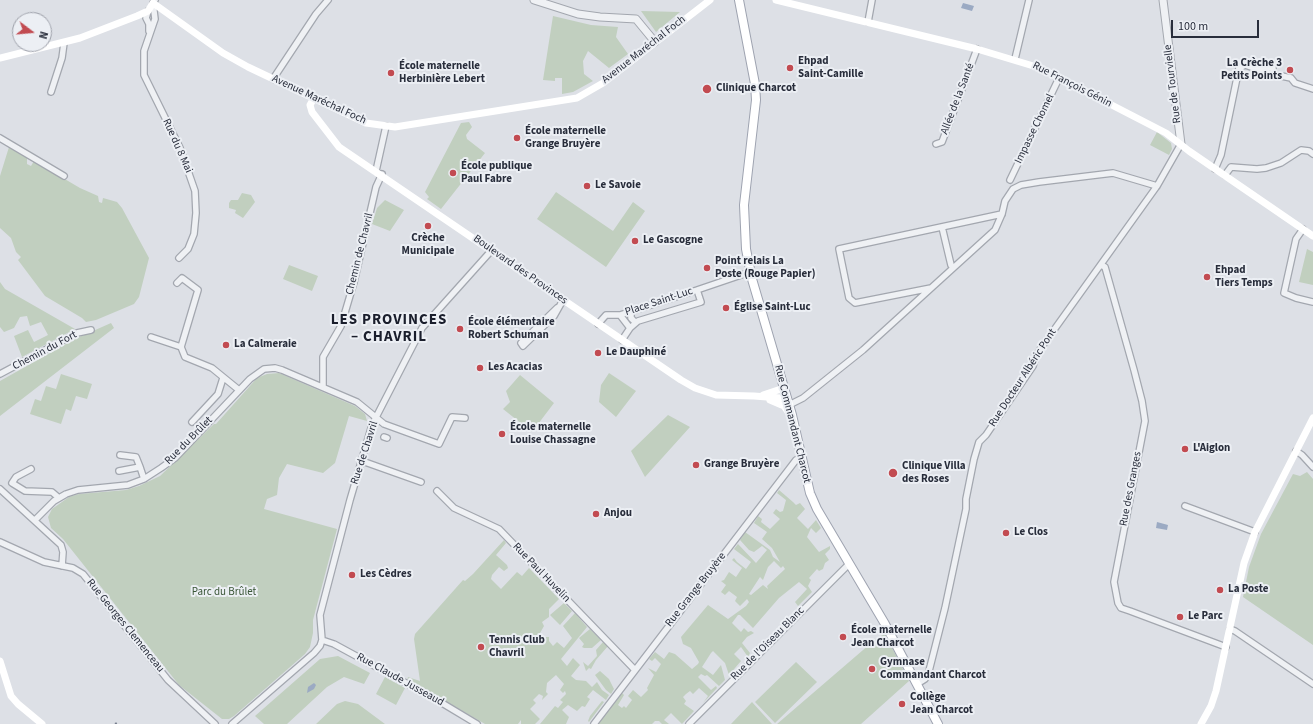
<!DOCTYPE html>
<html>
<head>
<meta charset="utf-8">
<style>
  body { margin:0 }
  #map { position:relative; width:1313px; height:724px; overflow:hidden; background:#dde0e6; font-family:"Source Sans 3",sans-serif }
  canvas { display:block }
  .north { position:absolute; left:12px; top:12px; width:40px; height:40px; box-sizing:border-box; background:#eceff4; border:1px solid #9ea1aa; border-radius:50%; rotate:106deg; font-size:11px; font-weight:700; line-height:16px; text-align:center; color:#282d3b }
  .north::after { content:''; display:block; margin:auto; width:14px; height:18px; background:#c24b51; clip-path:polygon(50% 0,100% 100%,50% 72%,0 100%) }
  .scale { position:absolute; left:1171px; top:20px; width:88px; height:18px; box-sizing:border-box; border:2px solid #282d3b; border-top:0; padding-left:5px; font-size:12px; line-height:14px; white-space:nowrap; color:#282d3b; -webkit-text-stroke:3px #eceff4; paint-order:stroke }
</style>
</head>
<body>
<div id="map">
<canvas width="1313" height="724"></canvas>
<div class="north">N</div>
<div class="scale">100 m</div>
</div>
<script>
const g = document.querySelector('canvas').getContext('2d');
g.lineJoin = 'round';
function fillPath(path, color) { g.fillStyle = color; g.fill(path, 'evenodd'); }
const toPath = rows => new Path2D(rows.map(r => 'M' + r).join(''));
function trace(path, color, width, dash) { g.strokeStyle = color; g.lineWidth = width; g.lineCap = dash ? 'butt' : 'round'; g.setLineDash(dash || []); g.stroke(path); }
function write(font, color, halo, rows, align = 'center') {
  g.font = font + ' "Source Sans 3",sans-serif'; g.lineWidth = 4; g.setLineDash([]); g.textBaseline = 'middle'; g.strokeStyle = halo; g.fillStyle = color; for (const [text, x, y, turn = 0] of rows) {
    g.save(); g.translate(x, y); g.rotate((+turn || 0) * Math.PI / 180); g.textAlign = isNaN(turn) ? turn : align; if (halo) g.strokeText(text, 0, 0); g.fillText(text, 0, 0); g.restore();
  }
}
fillPath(toPath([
  [641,11,680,12,656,32],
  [553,16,591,25,618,27,616,37,628,54,609,68,588,51,583,61,584,74,593,81,573,92,562,94,562,78,555,78,555,81,543,80],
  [469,122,472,127,466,135,467,139,485,153,441,209,427,199,429,197,425,192,461,123],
  [1157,132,1171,143,1172,149,1169,155,1150,145],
  [9,147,27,156,27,164,31,166,34,161,80,188,98,196,99,202,102,203,103,198,117,202,122,208,149,258,139,297,134,304,96,320,86,322,82,318,45,296,18,260,21,257,16,252,11,238,0,228,0,176],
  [556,192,613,231,633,202,645,211,606,267,537,219],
  [242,193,251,195,255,202,243,218,235,213,236,210,229,208,229,203,231,200,238,200],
  [385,200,404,210,390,231,372,224,377,208],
  [1307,249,1313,252,1313,285,1299,282],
  [289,265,318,276,312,291,283,279],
  [0,282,5,289,75,329,22,357,14,336,28,330,34,342,48,335,41,322,30,326,27,316,20,317,14,328,4,332,0,327],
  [111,323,114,328,0,416,0,381,75,339],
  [279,373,355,406,365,414,367,421,349,416,335,463,323,473,287,464,279,478,277,495,267,499,264,509,337,529,313,620,313,633,310,647,305,654,234,716,229,719,222,719,179,685,63,539,51,528,48,517,52,509,69,497,79,494,126,490,139,486,160,476,214,424,216,424,257,378,267,374],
  [609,373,636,391,616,417,599,402,601,385],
  [61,374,92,384,87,399,76,396,71,411,66,409,61,424,30,414,35,399,41,401,46,386,56,389],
  [520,375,554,403,532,432,503,409,510,402,506,391],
  [668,415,690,427,645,477,631,451],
  [1307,472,1313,479,1313,645,1243,597,1249,567,1261,534,1293,474,1300,476],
  [779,490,793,502,796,505,800,503,805,509,797,518,808,529,816,520,821,528,816,533,811,528,807,537,819,552,830,546,830,549,825,554,829,560,825,563,823,569,819,571,817,569,809,578,811,580,808,586,812,592,798,606,795,602,807,589,799,582,779,598,753,628,740,615,738,615,732,623,741,632,744,628,748,632,751,631,754,633,747,637,742,643,750,653,748,657,741,647,734,654,741,661,729,675,725,663,713,651,711,653,702,667,713,675,721,665,725,680,719,686,707,675,705,676,701,674,698,677,711,690,716,686,717,688,703,703,708,696,699,688,693,694,690,691,686,694,683,697,686,701,684,704,694,711,682,724,671,713,664,720,669,724,662,724,659,721,655,721,652,724,598,724,622,693,624,695,618,705,622,708,624,706,626,708,632,700,628,696,633,690,641,697,648,690,647,688,654,675,648,668,656,672,661,664,655,658,652,661,649,659,655,652,664,659,669,652,675,654,692,669,698,664,699,662,691,648,683,644,681,637,708,605,728,619,746,606,749,602,747,599,740,606,735,601,737,597,729,591,725,595,721,592,726,585,721,581,724,580,729,572,736,577,742,568,732,560,734,558,737,562,746,569,751,562,734,549,738,544,756,563,767,550,762,546,754,552,749,550,740,540,745,532,770,550,773,557,780,562,772,548,762,539,767,532,754,523,758,516,762,519,761,522,770,529,780,519,773,513,776,509,780,512,783,511,786,500,777,493],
  [774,561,781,568,783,566,785,569,767,586,768,589,763,585,751,595,749,594,760,577,763,580,768,567],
  [504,540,506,543,496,555,507,565,508,568,504,571,499,567,492,575,491,579,501,589,517,572,522,576,529,568,559,599,549,609,549,617,542,622,544,626,540,633,543,637,549,637,549,641,553,646,557,642,564,648,572,638,563,626,575,613,587,627,561,659,567,666,573,658,580,665,571,676,576,680,586,681,592,687,597,682,602,690,609,695,606,700,593,690,587,697,590,699,585,707,582,706,577,711,568,705,562,710,569,717,566,724,540,724,555,706,558,708,563,702,560,700,566,694,565,691,563,693,560,690,564,684,556,675,547,683,546,692,548,694,542,700,543,696,539,694,533,700,536,703,530,709,540,719,535,724,521,724,521,720,518,724,485,724,442,699,407,681,408,677,420,681,414,639,415,634,463,580,465,581,473,574],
  [564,603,572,611,560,625,550,615],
  [590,629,601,640,592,648,584,648,582,647,584,644,579,638],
  [885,634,909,681,861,724,777,724,877,638],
  [603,642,608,646,596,660,591,669,589,668,586,671,583,662,588,666,597,656,596,650],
  [338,656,370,673,364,684,344,677,327,687,287,724,264,724,255,716,320,659],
  [796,662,817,682,775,723,755,702],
  [600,671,609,679,614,689,611,694,606,690,595,675],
  [385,677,405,688,396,705,376,694],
  [345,701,358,704,385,724,316,724,337,704],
  [602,701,604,702,589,722,588,721,590,716],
  [752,702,772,724,731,724]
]), '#c1cfbf');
fillPath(toPath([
  [963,3,974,6,972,11,961,8],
  [1157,522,1168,525,1167,530,1156,528],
  [314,683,316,685,314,689,307,693,308,687]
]), '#9baac3');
const minor = toPath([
  [155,0,153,3,155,19,144,51,144,75,180,148,195,191,196,213,194,234,188,249,179,258],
  [148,11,146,18,149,24,149,31],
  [868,22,872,0],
  [1015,59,1029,0],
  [1272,74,1291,78,1295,83,1313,89],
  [273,79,316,14,328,0],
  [51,92,62,58,64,43],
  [0,138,64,176],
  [936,144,942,142,977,49],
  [1215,169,1221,155,1239,68,1245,65,1255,65,1273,68,1272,74,1245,65],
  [376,171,386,126],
  [1225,175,1231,167,1257,169,1266,168,1281,163,1301,150,1309,151,1313,154],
  [1010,180,1059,78],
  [942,227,951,265,953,268],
  [1303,229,1296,239,1284,293,1296,298,1313,302],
  [1101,265,1105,267,1134,370,1142,401,1145,421,1114,582,1118,603,1121,608,1130,611,1226,647],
  [177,283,182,278,198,290,181,347,185,357,212,368,239,390],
  [931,288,855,303,849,298,839,249,1002,214],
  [697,290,750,272],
  [631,311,631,318,635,322],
  [620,315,697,290,701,302,638,321,630,328],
  [598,324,606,315,620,315,630,328,622,340],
  [151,337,181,347],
  [523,346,554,316,563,300],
  [523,346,521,343,557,308],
  [0,374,77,333,91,330],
  [323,387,323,357,341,326,354,282,376,187,382,174],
  [789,405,803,398,863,350,995,230,1002,214,1005,201,1013,189,1021,185,1039,182,1113,173,1157,186],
  [192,422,218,394,223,378],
  [384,437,387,438],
  [1296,451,1302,455,1313,467],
  [120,455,136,457,140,467],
  [362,461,421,482],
  [31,469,16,477,12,483,25,491,52,492,59,498],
  [119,471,140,467,144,479],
  [0,489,61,545,63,552,62,566],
  [437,491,454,508,499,529,635,670],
  [1185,506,1255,532],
  [35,520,54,501,66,494,78,490,128,485,144,479,161,468,175,458,250,379,264,369,275,368,282,370,357,402,384,424,439,444,452,417,465,418],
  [0,542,44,562,73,568,83,574,168,680,215,724],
  [1230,629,1235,631,1313,684],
  [322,640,334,644,437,700,477,724],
  [917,684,925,679,929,671,945,608,966,509,966,499,974,459,979,442,986,435,1033,366,1036,356,1041,348,1157,186,1181,144],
  [232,724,314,653,320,646,322,640,320,615,350,500,372,425,422,328,491,251],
  [594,724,796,460,800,458],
  [689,724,849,564]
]);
const tertiary = toPath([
  [534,0,578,14,600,17,636,19,655,42],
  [1163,0,1181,144]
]);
const primary = toPath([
  [739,0,755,84,756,100,744,205,746,249,752,279,792,415,810,493,817,509,885,624,938,724]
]);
trace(minor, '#a3a7af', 8);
trace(tertiary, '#a3a7af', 9);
trace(primary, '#9ea3b0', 10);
trace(minor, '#eff1f4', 5.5);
trace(tertiary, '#eff1f4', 7);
trace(toPath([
  [776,0,977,49,1040,68,1166,133,1189,151,1313,236],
  [0,58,80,38,137,16,148,11,153,3,223,53,248,67,366,123,395,127,577,98,603,83,710,0],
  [314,98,310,105,312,112,339,147,681,380,695,388,716,395,754,396,780,398,786,396],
  [763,395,784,388],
  [770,400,784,406,791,416],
  [0,661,11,696,18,704,42,724],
  [1201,724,1211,706,1216,691,1244,563,1255,532,1313,418]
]), '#fff', 7);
trace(primary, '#fff', 8);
trace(toPath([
  [115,724,117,723]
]), '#787e8e', 2, [2, 4]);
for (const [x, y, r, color] of [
  [790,68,4,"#c24b51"],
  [1290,70,4,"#c24b51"],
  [391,73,4,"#c24b51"],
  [707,89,5,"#c24b51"],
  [517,138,4,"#c24b51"],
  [453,173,4,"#c24b51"],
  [587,186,4,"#c24b51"],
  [428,226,4,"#c24b51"],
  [635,241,4,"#c24b51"],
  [707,268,4,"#c24b51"],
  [1207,277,4,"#c24b51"],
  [726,308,4,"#c24b51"],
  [460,329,4,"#c24b51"],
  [226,345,4,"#c24b51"],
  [598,353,4,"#c24b51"],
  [480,368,4,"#c24b51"],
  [502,434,4,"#c24b51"],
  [1185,449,4,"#c24b51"],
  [696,465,4,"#c24b51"],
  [893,473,5,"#c24b51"],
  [596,514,4,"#c24b51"],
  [1006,533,4,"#c24b51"],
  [352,575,4,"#c24b51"],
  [1220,590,4,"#c24b51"],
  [1180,617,4,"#c24b51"],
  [843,637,4,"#c24b51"],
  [481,647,4,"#c24b51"],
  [872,669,4,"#c24b51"],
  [902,704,4,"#c24b51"]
]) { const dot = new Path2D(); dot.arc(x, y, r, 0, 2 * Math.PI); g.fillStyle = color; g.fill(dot); trace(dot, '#eceff4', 1.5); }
write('11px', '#282d3b', '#eceff4', [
  ["Avenue Maréchal Foch",644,50,-38],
  ["Rue de Tourvielle",1173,84,-97],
  ["Rue François Génin",1072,85,27],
  ["Allée de la Santé",958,99,-69],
  ["Avenue Maréchal Foch",319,100,25],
  ["Impasse Chomel",1035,129,-64],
  ["Rue du 8 Mai",177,146,66],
  ["Chemin de Chavril",360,254,-76],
  ["Boulevard des Provinces",520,270,35],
  ["Place Saint-Luc",659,302,-18],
  ["Chemin du Fort",45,351,-28],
  ["Rue Docteur Albéric Pont",1023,378,-57],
  ["Rue Commandant Charcot",792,424,76],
  ["Rue du Brûlet",189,441,-45],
  ["Rue de Chavril",365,453,-72],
  ["Rue des Granges",1131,489,-79],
  ["Rue Paul Huvelin",541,573,46],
  ["Rue Grange Bruyère",696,590,-52],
  ["Rue Georges Clemenceau",125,626,51],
  ["Rue de l'Oiseau Blanc",768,644,-45],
  ["Rue Claude Jusseaud",400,680,29]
]);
write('bold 11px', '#282d3b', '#eceff4', [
  ["Ehpad",798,62],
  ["Saint-Camille",798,75],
  ["La Crèche 3",1282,64,"right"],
  ["Petits Points",1282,77,"right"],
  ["École maternelle",399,67],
  ["Herbinière Lebert",399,80],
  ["Clinique Charcot",716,89],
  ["École maternelle",525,132],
  ["Grange Bruyère",525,145],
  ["École publique",461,167],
  ["Paul Fabre",461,180],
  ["Le Savoie",595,186],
  ["Crèche",428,239,"center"],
  ["Municipale",428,252,"center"],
  ["Le Gascogne",643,241],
  ["Point relais La",715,262],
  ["Poste (Rouge Papier)",715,275],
  ["Ehpad",1215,271],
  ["Tiers Temps",1215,284],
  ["Église Saint-Luc",734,308],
  ["École élémentaire",468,323],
  ["Robert Schuman",468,336],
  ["La Calmeraie",234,345],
  ["Le Dauphiné",606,353],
  ["Les Acacias",488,368],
  ["École maternelle",510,428],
  ["Louise Chassagne",510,441],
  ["L'Aiglon",1193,449],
  ["Grange Bruyère",704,465],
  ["Clinique Villa",902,467],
  ["des Roses",902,480],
  ["Anjou",604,514],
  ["Le Clos",1014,533],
  ["Les Cèdres",360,575],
  ["La Poste",1228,590],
  ["Le Parc",1188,617],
  ["École maternelle",851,631],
  ["Jean Charcot",851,644],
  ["Tennis Club",489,641],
  ["Chavril",489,654],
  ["Gymnase",880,663],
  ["Commandant Charcot",880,676],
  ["Collège",910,698],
  ["Jean Charcot",910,711]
], 'left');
write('11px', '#395536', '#eceff4', [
  ["Parc du Brûlet",224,593]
]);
g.letterSpacing = '1px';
write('bold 15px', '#1a1e2c', '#eceff4', [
  ["LES PROVINCES",389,321],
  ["– CHAVRIL",389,338]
]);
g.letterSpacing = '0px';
</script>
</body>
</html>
